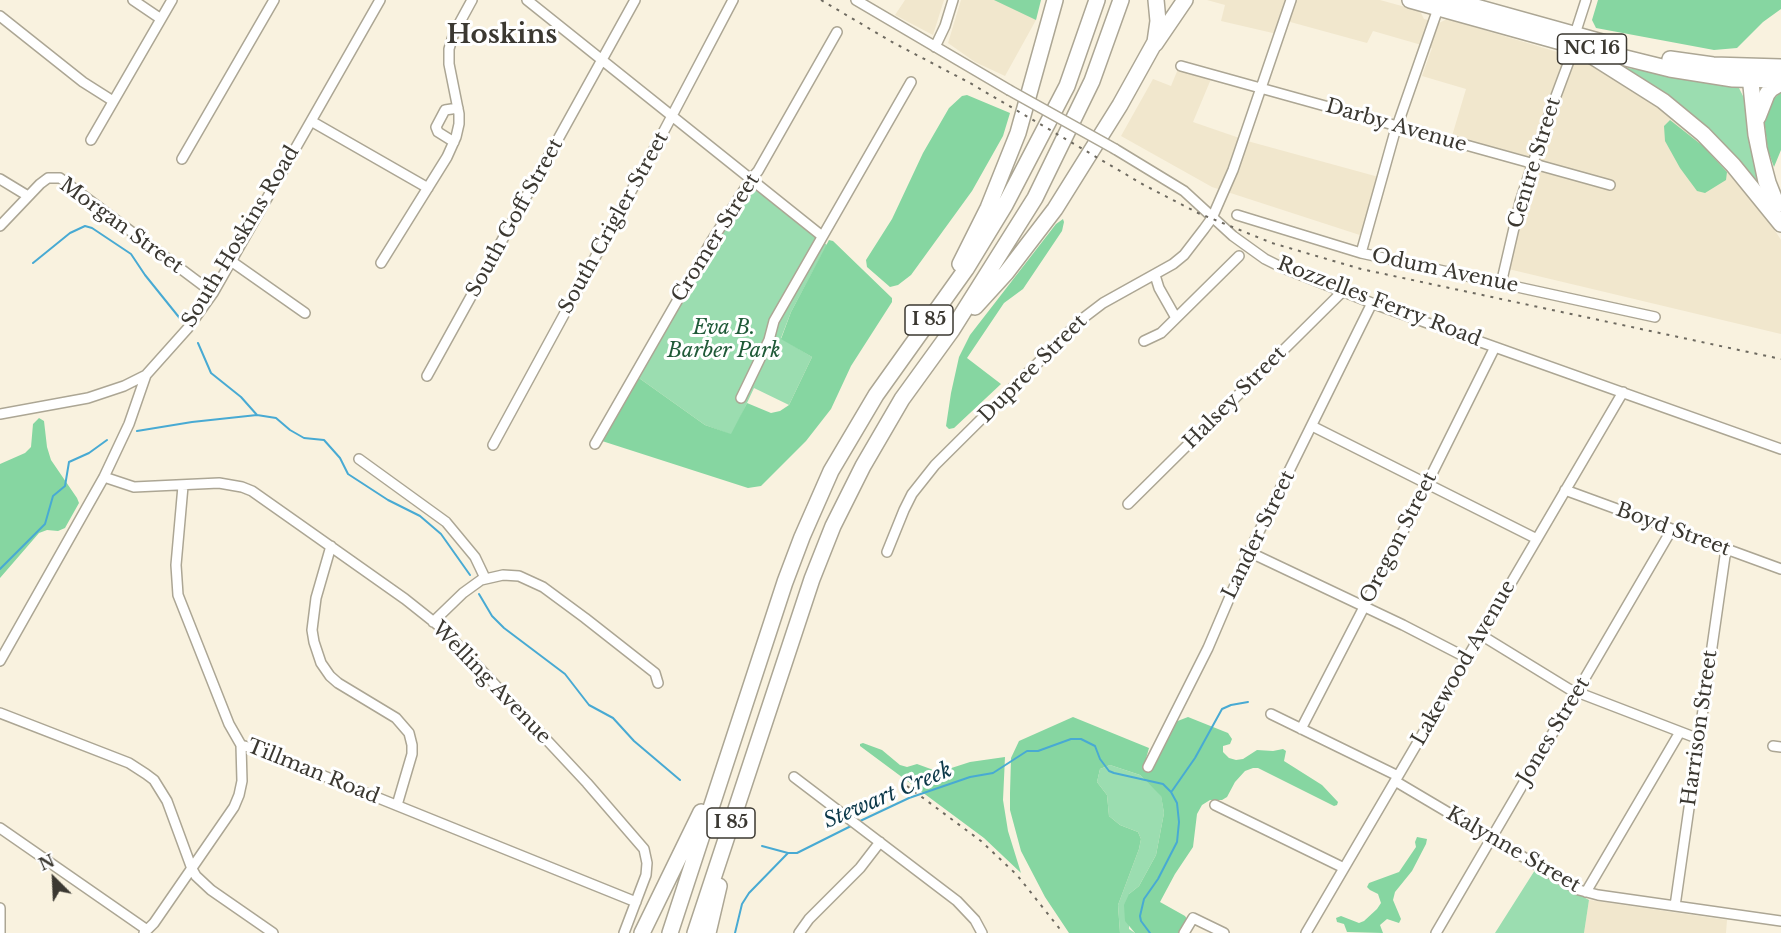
<!DOCTYPE html>
<html>
<head>
<meta charset="utf-8">
<style>
  body { margin:0 }
  #map { position:relative; width:1781px; height:933px; overflow:hidden; background:#f9f2df; font-family:"Libre Baskerville",serif }
  canvas { display:block }
  .north { position:absolute; left:24px; top:849px; width:60px; height:60px; -webkit-text-stroke:4px #fff; paint-order:stroke; rotate:336deg; font-size:16px; font-weight:700; line-height:24px; text-align:center; color:#3b3831 }
  .north::after { content:''; display:block; margin:auto; width:21px; height:27px; background:#3b3831; clip-path:polygon(50% 0,100% 100%,50% 72%,0 100%) }
</style>
</head>
<body>
<div id="map">
<canvas width="1781" height="933"></canvas>
<div class="north">N</div>
</div>
<script>
const g = document.querySelector('canvas').getContext('2d');
g.lineJoin = 'round';
function fillPath(path, color) { g.fillStyle = color; g.fill(path, 'evenodd'); }
const toPath = rows => new Path2D(rows.map(r => 'M' + r).join(''));
function trace(path, color, width, dash) { g.strokeStyle = color; g.lineWidth = width; g.lineCap = dash ? 'butt' : 'round'; g.setLineDash(dash || []); g.stroke(path); }
function write(font, color, halo, rows, align = 'center') {
  g.font = font + ' "Libre Baskerville",serif'; g.lineWidth = 6; g.setLineDash([]); g.textBaseline = 'middle'; g.strokeStyle = halo; g.fillStyle = color; for (const [text, x, y, turn = 0] of rows) {
    g.save(); g.translate(x, y); g.rotate((+turn || 0) * Math.PI / 180); g.textAlign = isNaN(turn) ? turn : align; if (halo) g.strokeText(text, 0, 0); g.fillText(text, 0, 0); g.restore();
  }
}
fillPath(toPath([
  [905,0,944,0,933,35,895,15],
  [961,0,1039,0,1036,20,1005,76,975,62,948,43],
  [1207,0,1380,0,1420,11,1424,19,1439,23,1447,19,1581,59,1627,82,1665,108,1729,168,1765,215,1781,240,1781,334,1500,267,1527,156,1452,136,1466,89,1422,76,1432,48,1373,31,1367,43,1283,20,1277,34,1221,21,1225,5],
  [1178,69,1211,79,1193,122,1251,142,1386,179,1369,238,1212,187,1121,136,1153,79,1171,86],
  [1589,900,1727,920,1726,933,1584,933]
]), '#f1e7cd');
fillPath(toPath([
  [1618,66,1686,79,1735,85,1739,88,1744,98,1753,157,1764,198],
  [752,184,827,245,791,312,781,338,812,357,789,405,754,388,732,435,705,425,639,378,682,300],
  [1110,765,1140,775,1161,795,1164,813,1156,855,1139,886,1129,894,1129,929,1135,933,1120,933,1118,905,1139,849,1141,839,1138,832,1120,825,1109,816,1107,795,1097,782,1100,769],
  [1535,870,1589,900,1584,933,1495,933]
]), '#9bddb0');
fillPath(toPath([
  [994,0,1041,0,1036,20],
  [1598,0,1781,0,1781,9,1763,22,1737,48,1714,50,1596,28,1592,20],
  [1781,92,1781,150,1774,167,1768,151,1764,119,1769,103],
  [967,95,1010,113,1003,136,972,191,911,275,898,285,890,287,867,267,866,260,892,219,923,153,949,108,962,96],
  [1670,120,1703,146,1727,172,1726,180,1705,193,1697,191,1680,168,1665,141,1664,126],
  [1063,219,1064,222,1062,231,1023,289,1004,303,967,358,1001,384,954,428,949,429,946,426,951,393,959,357,970,335,1056,224],
  [829,240,833,241,892,298,892,302,851,366,831,409,806,441,761,486,748,488,602,441,639,378,705,425,731,434,747,403,771,413,780,411,789,405,812,357,781,339,791,312],
  [39,418,44,421,47,447,51,460,77,498,79,503,65,528,58,531,47,530,39,533,0,578,0,464,25,453,31,447,33,424],
  [1073,717,1149,748,1144,766,1175,722,1188,717,1228,733,1232,739,1230,744,1223,746,1223,752,1229,758,1236,760,1243,759,1257,750,1273,751,1283,749,1286,751,1284,761,1322,785,1338,802,1337,805,1334,806,1258,768,1253,768,1245,771,1235,782,1227,797,1222,800,1210,800,1202,805,1197,814,1193,847,1175,874,1160,902,1185,916,1187,919,1180,933,1135,933,1125,921,1124,905,1129,894,1139,886,1156,855,1164,813,1161,796,1140,775,1110,765,1100,769,1097,782,1107,795,1109,816,1120,825,1138,832,1141,839,1139,849,1118,905,1120,933,1069,933,1045,897,1021,851,1010,810,1010,793,1011,758,1019,741],
  [863,743,882,750,900,765,907,767,917,764,939,772,970,762,1005,757,1003,800,1008,831,1021,873,984,838,860,746,860,744],
  [1417,837,1427,839,1426,844,1412,871,1395,892,1393,900,1401,919,1399,923,1387,919,1380,925,1383,933,1347,932,1344,924,1337,922,1336,918,1341,916,1359,923,1364,921,1377,909,1381,903,1378,894,1370,890,1367,887,1369,883,1399,872,1416,847,1415,842]
]), '#86d6a1');
trace(toPath([
  [33,263,70,233,85,226,92,228,131,254,145,275,182,321],
  [198,343,211,373,241,397,257,415],
  [137,431,192,422,257,415,276,418,290,430,304,438,324,440,340,458,348,474,388,500,420,516,441,534,470,575],
  [0,569,45,524,53,496,65,486,69,462,89,453,107,440],
  [479,594,492,616,504,628,565,674,589,705,613,718,634,741,680,780],
  [1172,791,1195,758,1222,709,1231,705,1248,702],
  [858,822,909,798,970,777,993,773,1027,751,1038,751,1071,739,1081,739,1095,746,1100,759,1109,771,1114,773,1163,784,1171,792,1177,803,1179,822,1177,842,1158,879,1144,899,1140,916,1141,921,1150,933],
  [762,846,788,853,797,853,853,825],
  [735,933,742,904,749,893,788,853]
]), '#48aad3', 2);
const minor = toPath([
  [133,0,161,19],
  [527,0,822,236],
  [856,0,1009,90],
  [0,16,83,82,113,101],
  [1575,34,1586,0],
  [935,47,945,26,953,0],
  [1181,66,1610,185],
  [1753,75,1762,148,1771,182,1781,207],
  [1747,76,1753,135,1759,163,1763,182,1774,208],
  [311,121,428,188],
  [91,140,172,0],
  [454,142,438,132,436,127,445,110,458,108],
  [1115,149,1184,191,1233,236,1265,259,1283,268,1377,305,1781,449],
  [182,159,274,0],
  [0,179,28,196],
  [1237,215,1361,253,1655,317],
  [0,226,40,184,48,178,60,178,213,293],
  [1361,253,1394,135,1441,0],
  [231,261,305,313],
  [381,263,447,157,456,137,459,124,459,114,449,64,449,49,454,33,472,0],
  [1155,275,1159,288,1176,318],
  [1501,284,1520,202,1550,112,1575,45],
  [1144,341,1161,333,1239,256],
  [427,376,635,0],
  [741,398,769,340,774,321,911,82],
  [0,414,88,398,124,386,146,375],
  [1312,426,1537,539],
  [595,444,711,242,751,179,758,171,837,32],
  [493,445,665,129,733,0],
  [359,459,446,522,475,557,485,578],
  [104,477,134,487,219,483,242,487,252,491,296,522,405,599,444,630,587,783,644,849,647,863,646,875,624,933],
  [183,486,176,565,178,595,229,724,241,745,262,751,636,902],
  [1565,490,1781,569],
  [1128,504,1342,292],
  [331,546,316,598,312,630,314,642,321,663,330,676,338,683,396,718,409,733,412,745,412,754,397,805],
  [887,552,904,510,912,494,935,465,1082,319,1103,303,1173,264,1184,255,1204,229,1212,218,1233,170,1291,0],
  [1249,552,1403,625,1467,658],
  [433,622,463,593,481,580,503,575,519,576,543,587,585,618,655,673,658,683],
  [1481,635,1569,689,1699,739],
  [0,661,104,477,129,424,146,375,188,328,213,293,380,0],
  [0,713,129,763,146,774,154,780,167,801,192,869,196,876,211,890,273,933],
  [1271,714,1398,776],
  [1301,729,1409,520,1495,347],
  [1773,746,1781,747],
  [1148,767,1208,648,1249,552,1372,303],
  [794,777,957,901,975,920,982,933],
  [1395,781,1579,890,1598,895,1781,921],
  [1215,805,1344,868],
  [0,828,147,930],
  [1586,892,1680,732],
  [1675,906,1726,549],
  [0,908,0,933],
  [144,933,154,923,234,807,239,795,242,781,241,745],
  [799,933,809,919,860,868,880,842],
  [1184,933,1193,918,1224,933],
  [1306,933,1623,392],
  [1436,933,1672,529]
]);
const highway = toPath([
  [1410,0,1561,42,1670,69,1733,79,1781,80],
  [1451,0,1609,44],
  [1155,44,1185,0],
  [1587,53,1663,101,1703,134,1733,165,1781,224],
  [1670,59,1713,65,1781,67],
  [1758,117,1767,94,1771,89,1781,83],
  [960,264,988,208,1018,133,1055,0],
  [975,307,1006,273,1055,209,1120,105,1155,42,1158,21,1156,0],
  [642,933,701,812],
  [670,933,785,582,802,537,831,471,876,395,966,269,1005,205,1067,86,1097,0],
  [695,933,812,579,833,526,863,466,902,399,952,330,1035,198,1092,81,1121,0],
  [708,933,719,886]
]);
trace(minor, '#aca694', 12);
trace(highway, '#aca694', 18);
trace(minor, '#fff', 9);
trace(highway, '#fff', 15);
trace(toPath([
  [821,0,892,42,970,83,1144,185,1198,213,1272,243,1361,269,1781,359],
  [907,786,981,841,1017,875,1063,933]
]), '#6e6a60', 2, [3, 6]);
const minorBridge = toPath([
  [1009,90,1115,149]
]);
trace(minorBridge, '#aca694', 12, []);
trace(minorBridge, '#fff', 9);
for (const [x, y, w] of [
  [1592,49,69],
  [929,320,48],
  [731,823,48]
]) { const box = new Path2D(); box.roundRect(x - w / 2, y - 15, w, 30, 4.5); g.fillStyle = '#fff'; g.fill(box); trace(box, '#3b3831', 1.5); }
write('bold 18px', '#3b3831', null, [
  ["NC 16",1592,49],
  ["I 85",929,320],
  ["I 85",731,823]
]);
write('20px', '#3b3831', '#fff', [
  ["Darby Avenue",1396,126,16],
  ["Centre Street",1535,163,-73],
  ["South Goff Street",515,218,-61],
  ["South Crigler Street",614,223,-61],
  ["Morgan Street",121,226,36],
  ["South Hoskins Road",241,237,-59],
  ["Cromer Street",716,238,-58],
  ["Odum Avenue",1445,271,12],
  ["Rozzelles Ferry Road",1379,302,21],
  ["Dupree Street",1033,369,-45],
  ["Halsey Street",1235,398,-45],
  ["Boyd Street",1673,530,20],
  ["Lander Street",1259,535,-64],
  ["Oregon Street",1399,538,-63],
  ["Lakewood Avenue",1464,663,-60],
  ["Welling Avenue",491,683,46],
  ["Harrison Street",1700,728,-82],
  ["Jones Street",1554,731,-59],
  ["Tillman Road",313,772,22],
  ["Kalynne Street",1513,850,30]
]);
write('italic 20px', '#205a38', '#fff', [
  ["Eva B.",724,328],
  ["Barber Park",724,351]
]);
write('italic 21px', '#0c3849', '#fff', [
  ["Stewart Creek",888,796,-23]
]);
write('bold 26px', '#3b3831', '#fff', [
  ["Hoskins",502,36]
]);
</script>
</body>
</html>
